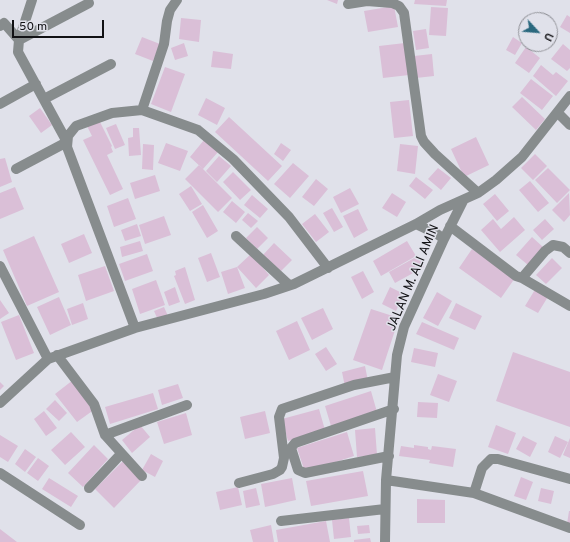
<!DOCTYPE html>
<html>
<head>
<meta charset="utf-8">
<style>
  body { margin:0 }
  #map { position:relative; width:570px; height:542px; overflow:hidden; background:#e0e1ea; font-family:Overpass,sans-serif }
  canvas { display:block }
  .north { position:absolute; left:518px; top:12px; width:40px; height:40px; box-sizing:border-box; background:#e0e1ea; border:1px solid #8d8e94; border-radius:50%; rotate:116deg; font-size:11px; font-weight:700; line-height:16px; text-align:center; color:#111114 }
  .north::after { content:''; display:block; margin:auto; width:14px; height:18px; background:#2a687e; clip-path:polygon(50% 0,100% 100%,50% 72%,0 100%) }
  .scale { position:absolute; left:12px; top:20px; width:92px; height:18px; box-sizing:border-box; border:2px solid #111114; border-top:0; padding-left:5px; font-size:12px; line-height:14px; white-space:nowrap; color:#111114; -webkit-text-stroke:3px #e0e1ea; paint-order:stroke }
</style>
</head>
<body>
<div id="map">
<canvas width="570" height="542"></canvas>
<div class="north">U</div>
<div class="scale">50 m</div>
</div>
<script>
const g = document.querySelector('canvas').getContext('2d');
g.lineJoin = 'round';
function fillPath(path, color) { g.fillStyle = color; g.fill(path, 'evenodd'); }
const toPath = rows => new Path2D(rows.map(r => 'M' + r).join(''));
function trace(path, color, width, dash) { g.strokeStyle = color; g.lineWidth = width; g.lineCap = dash ? 'butt' : 'round'; g.setLineDash(dash || []); g.stroke(path); }
function write(font, color, halo, rows, align = 'center') {
  g.font = font + ' Overpass,sans-serif'; g.lineWidth = 3; g.setLineDash([]); g.textBaseline = 'middle'; g.strokeStyle = halo; g.fillStyle = color; for (const [text, x, y, turn = 0] of rows) {
    g.save(); g.translate(x, y); g.rotate((+turn || 0) * Math.PI / 180); g.textAlign = isNaN(turn) ? turn : align; if (halo) g.strokeText(text, 0, 0); g.fillText(text, 0, 0); g.restore();
  }
}
fillPath(toPath([
  [327,0,338,0,337,4],
  [415,0,447,0,446,6,414,4],
  [394,6,398,27,368,32,364,11],
  [431,7,448,8,446,36,429,35],
  [567,15,570,17,570,33,560,27],
  [181,18,201,20,199,42,179,39],
  [426,29,429,48,416,50,413,31],
  [142,37,160,44,153,61,135,54],
  [513,37,522,43,515,55,506,50],
  [184,43,188,56,175,60,171,48],
  [405,43,409,75,383,78,379,46],
  [563,44,570,50,570,68,567,71,551,59],
  [526,47,540,58,529,73,515,63],
  [213,51,233,54,231,69,211,67],
  [432,54,434,76,416,78,414,56],
  [541,65,553,75,556,72,568,81,556,96,533,76],
  [165,67,185,74,171,112,151,104],
  [531,79,553,96,542,110,520,93],
  [522,97,545,119,536,130,512,107],
  [206,98,225,108,217,125,198,115],
  [409,100,413,136,394,138,390,102],
  [40,108,52,125,41,133,29,116],
  [229,117,282,166,268,181,215,132],
  [99,120,112,146,111,147,113,152,107,155,123,189,110,195,83,140,92,136,87,126],
  [116,124,125,145,115,149,106,128],
  [133,128,139,128,141,155,129,156,128,138,133,137],
  [476,137,489,165,464,177,451,149],
  [204,140,218,152,203,169,190,157],
  [166,143,188,151,180,171,158,163],
  [281,143,291,150,283,161,274,154],
  [143,144,154,145,153,170,142,169],
  [400,144,418,146,415,174,397,171],
  [535,154,547,166,533,180,521,168],
  [219,156,231,166,217,182,206,171],
  [5,158,12,182,0,187,0,159],
  [293,163,309,176,290,198,274,184],
  [199,165,232,198,218,212,185,179],
  [438,168,451,178,441,190,428,179],
  [548,168,570,190,557,203,535,180],
  [233,172,251,190,240,200,223,182],
  [155,175,160,191,135,199,130,183],
  [416,177,433,190,425,199,409,186],
  [316,179,328,189,314,206,302,197],
  [530,181,549,203,538,212,519,190],
  [191,186,202,204,190,211,179,194],
  [15,187,24,209,0,219,0,193],
  [350,188,359,204,341,213,333,197],
  [392,193,406,202,397,217,382,208],
  [569,193,570,215,564,222,552,210],
  [495,194,509,211,497,221,483,204],
  [252,195,268,209,260,218,244,205],
  [128,198,136,219,114,227,107,206],
  [232,201,245,212,236,223,223,212],
  [203,205,218,231,207,238,192,212],
  [332,208,343,227,334,232,323,213],
  [358,209,368,230,354,238,343,216],
  [248,213,258,221,251,228,242,220],
  [315,214,329,232,316,242,302,224],
  [164,216,171,235,145,244,139,225],
  [514,217,525,230,500,252,481,230,493,219,501,229],
  [545,219,554,229,542,240,533,230],
  [137,224,141,236,125,241,121,230],
  [257,227,268,238,257,249,246,238],
  [84,234,92,253,69,263,61,244],
  [34,236,59,292,27,306,3,250],
  [532,237,543,247,528,265,516,255],
  [140,241,143,251,122,257,120,247],
  [407,241,416,256,381,276,373,261],
  [274,243,292,260,281,271,263,255],
  [472,249,515,278,501,298,459,268],
  [211,253,220,277,207,282,198,258],
  [147,254,153,271,125,281,119,264],
  [251,254,269,275,256,288,237,267,245,288,228,294,221,272,237,267],
  [418,256,424,267,395,283,389,272],
  [552,258,562,268,546,284,536,275],
  [105,266,114,291,86,301,78,275],
  [185,267,195,300,185,304,174,276,176,275,175,271],
  [363,271,374,292,362,299,351,277],
  [156,280,165,305,140,314,132,289],
  [175,287,180,302,169,306,164,292],
  [390,287,404,294,396,311,382,304],
  [536,288,549,295,538,313,525,306],
  [437,292,452,301,438,326,423,318],
  [59,297,71,325,50,335,37,307],
  [0,300,9,313,0,319],
  [83,303,88,319,72,325,67,309],
  [456,303,482,316,475,330,449,318],
  [164,307,168,316,158,320,154,311],
  [323,308,333,329,312,340,301,318],
  [371,309,399,318,382,370,353,360],
  [19,315,34,353,16,360,1,322],
  [297,321,310,350,289,360,276,331],
  [422,322,459,338,454,350,416,334],
  [326,347,337,364,326,371,315,354],
  [414,348,438,353,435,367,411,362],
  [513,352,570,372,570,427,496,401],
  [365,366,368,381,345,387,342,372],
  [438,374,457,381,449,402,430,395],
  [73,380,95,409,77,422,55,394],
  [0,382,4,386,0,390],
  [178,384,183,398,162,405,158,390],
  [371,391,377,412,331,426,325,406],
  [153,393,158,409,110,424,105,407],
  [55,400,67,413,59,421,46,409],
  [418,402,438,403,437,418,417,417],
  [319,409,325,430,288,441,282,419],
  [44,411,57,428,46,436,34,419],
  [265,411,270,433,245,439,240,417],
  [186,413,192,435,164,444,157,422],
  [140,425,150,437,132,453,122,440],
  [496,425,516,433,508,454,488,447],
  [375,428,377,455,357,457,355,430],
  [71,432,85,447,65,465,51,450],
  [347,432,354,456,305,472,297,448],
  [0,435,18,446,8,462,0,457],
  [523,436,537,443,530,457,516,449],
  [555,436,568,442,560,458,548,452],
  [570,438,570,458,563,455],
  [94,445,108,459,83,487,68,473],
  [414,445,428,447,428,449,431,450,432,446,456,449,453,467,429,463,430,460,399,456,401,446,414,448],
  [25,449,36,457,25,472,15,464],
  [151,454,163,461,155,477,142,470],
  [38,458,49,466,38,481,27,473],
  [124,460,142,479,114,508,95,489],
  [363,471,368,496,311,506,306,481],
  [521,477,533,482,526,500,514,496],
  [49,478,78,496,71,507,42,489],
  [292,478,296,500,265,507,261,484],
  [238,487,242,505,220,510,216,492],
  [256,488,260,505,246,508,243,491],
  [541,488,554,491,551,504,538,501],
  [417,499,445,500,445,523,417,523],
  [569,511,570,511,570,524,567,524],
  [349,518,351,537,334,539,332,520],
  [326,521,330,542,278,542,276,530],
  [271,525,274,542,253,542,250,530],
  [369,525,370,533,358,534,357,526],
  [0,529,17,542,0,542],
  [370,538,371,542,354,542,354,540]
]), '#dabfd7');
trace(toPath([
  [348,4,367,1,392,3,399,6,404,13,421,136,424,142,435,154,478,193],
  [0,26,4,23,19,40,89,3],
  [44,99,111,64],
  [0,104,36,84],
  [142,110,164,44,167,21,170,10,177,0],
  [558,113,570,125],
  [16,169,67,142,18,52,19,40,32,0],
  [416,224,437,234,444,239],
  [450,226,516,276,522,278,545,251,553,245,563,247,570,253],
  [236,236,289,285],
  [0,266,48,359],
  [522,278,570,306],
  [135,328,67,147,68,136,76,126,112,113,142,110,198,130,233,159,289,217,328,268],
  [57,355,94,404,105,435,142,476],
  [0,403,48,359,135,328,264,294,294,284,416,224,440,210,478,193,496,180,522,157,570,96],
  [105,435,187,405],
  [389,456,305,473,298,470,291,448,295,443,394,409],
  [0,473,80,525],
  [386,480,474,493,570,528],
  [239,483,273,474,280,470,282,467,284,458,279,417,282,409,354,385,395,377],
  [89,488,121,454],
  [474,493,482,468,491,459,498,459,570,479],
  [281,521,385,509],
  [385,542,386,480,397,355,404,327,444,239,463,201]
]), '#878c8d', 10);
write('13px', '#111114', '#e0e1ea', [
  ["JALAN M. ALI AMIN",414,278,-67]
]);
</script>
</body>
</html>
